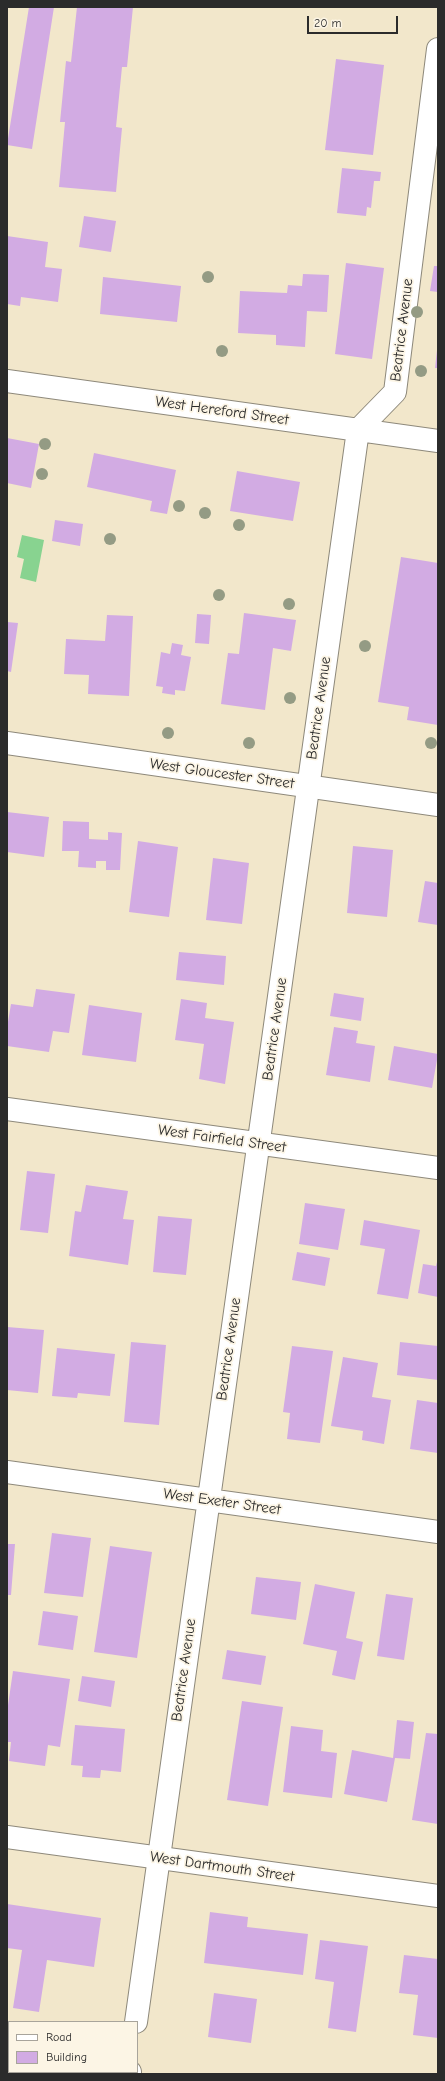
<!DOCTYPE html>
<html>
<head>
<meta charset="utf-8">
<style>
  body { margin:0 }
  #map { position:relative; width:445px; height:2081px; overflow:hidden; background:#f2e7cb; font-family:"Comic Neue",sans-serif }
  canvas { display:block }
  .frame { position:absolute; inset:0; border:8px solid #2b2b2b; pointer-events:none }
  .legend { position:absolute; left:8px; top:2021px; width:130px; height:52px; box-sizing:border-box; background:#fcf5e5; border:1px solid #a8a49b; margin:0; padding:5px 7px; list-style:none; font-size:12px; color:#2b2b2b }
  .legend li { display:flex; align-items:center; gap:8px; height:20px }
  .legend b { width:20px; border:1px solid #a8a49b }
  .scale { position:absolute; left:307px; top:16px; width:91px; height:18px; box-sizing:border-box; border:2px solid #2b2b2b; border-top:0; padding-left:5px; font-size:12px; line-height:14px; white-space:nowrap; color:#2b2b2b; -webkit-text-stroke:3px #fcf5e5; paint-order:stroke }
</style>
</head>
<body>
<div id="map">
<canvas width="445" height="2081"></canvas>
<div class="frame"></div>
<ul class="legend">
<li><b style="height:5px;background:#fff"></b>Road</li>
<li><b style="height:11px;background:#d2abe3"></b>Building</li>
</ul>
<div class="scale">20 m</div>
</div>
<script>
const g = document.querySelector('canvas').getContext('2d');
g.lineJoin = 'round';
function fillPath(path, color) { g.fillStyle = color; g.fill(path, 'evenodd'); }
const toPath = rows => new Path2D(rows.map(r => 'M' + r).join(''));
function trace(path, color, width, dash) { g.strokeStyle = color; g.lineWidth = width; g.lineCap = dash ? 'butt' : 'round'; g.setLineDash(dash || []); g.stroke(path); }
function write(font, color, halo, rows, align = 'center') {
  g.font = font + ' "Comic Neue",sans-serif'; g.lineWidth = 3.5; g.setLineDash([]); g.textBaseline = 'middle'; g.strokeStyle = halo; g.fillStyle = color; for (const [text, x, y, turn = 0] of rows) {
    g.save(); g.translate(x, y); g.rotate((+turn || 0) * Math.PI / 180); g.textAlign = isNaN(turn) ? turn : align; if (halo) g.strokeText(text, 0, 0); g.fillText(text, 0, 0); g.restore();
  }
}
fillPath(toPath([
  [22,535,44,540,36,582,20,578,24,559,17,557]
]), '#88d390');
fillPath(toPath([
  [29,7,54,7,32,149,7,145],
  [77,7,133,7,127,67,122,67,116,127,122,128,116,192,59,187,65,122,60,122,66,61,71,62],
  [336,59,384,65,373,155,325,150],
  [342,168,381,172,380,181,374,181,371,208,367,207,366,216,337,213],
  [84,216,116,221,111,252,79,247],
  [7,236,48,242,45,267,62,269,58,302,21,297,20,306,7,304],
  [346,263,384,268,372,359,335,354],
  [434,266,438,266,438,292,430,291],
  [303,274,329,275,327,312,307,311,305,347,276,345,276,335,238,333,240,291,287,293,288,285,302,286],
  [103,277,181,286,177,322,100,314],
  [437,350,438,350,438,368,435,368],
  [7,438,39,444,31,488,7,483],
  [94,453,176,470,167,514,150,511,152,501,87,487],
  [237,471,300,482,293,521,230,511],
  [55,520,83,524,80,546,52,541],
  [401,557,438,563,438,725,407,720,409,707,378,702],
  [244,613,296,620,291,651,273,648,265,710,221,704,228,653,239,654],
  [197,614,211,615,209,644,195,643],
  [107,615,133,616,129,696,88,694,89,675,64,674,66,639,105,641],
  [7,622,18,623,11,672,7,671],
  [172,643,183,645,181,655,191,657,185,691,175,690,175,695,162,693,163,687,156,686,161,652,170,654],
  [7,812,49,817,44,857,7,852],
  [63,821,89,822,89,839,108,840,108,832,122,833,120,870,106,870,106,861,96,861,96,868,78,867,79,851,62,851],
  [138,841,178,847,169,917,129,912],
  [353,846,393,850,387,917,347,913],
  [213,858,249,863,242,924,206,920],
  [425,881,438,883,438,925,418,922],
  [179,952,226,956,224,985,176,980],
  [36,989,75,994,69,1033,53,1031,49,1052,7,1046,7,1028,11,1004,33,1007],
  [334,993,364,998,361,1021,330,1016],
  [181,999,207,1003,205,1018,234,1022,225,1084,199,1079,204,1044,175,1040],
  [89,1005,142,1013,136,1062,82,1055],
  [334,1027,358,1031,356,1043,375,1046,370,1082,326,1075],
  [394,1046,438,1054,432,1088,388,1080],
  [27,1171,55,1174,48,1233,20,1230],
  [86,1185,128,1191,123,1219,134,1220,128,1265,69,1256,75,1211,81,1212],
  [305,1203,345,1209,338,1250,299,1244],
  [158,1216,192,1219,186,1275,153,1272],
  [364,1220,420,1230,408,1299,377,1294,385,1249,360,1245],
  [297,1252,330,1258,325,1286,292,1280],
  [437,1262,438,1297,418,1293,423,1264,436,1266],
  [7,1327,44,1330,38,1393,7,1390],
  [131,1342,166,1345,159,1425,124,1422],
  [400,1342,438,1346,438,1380,397,1375],
  [292,1346,333,1351,320,1443,287,1439,290,1413,283,1412],
  [57,1348,115,1354,110,1396,78,1393,77,1398,52,1396],
  [343,1357,378,1363,372,1397,391,1400,384,1444,362,1440,363,1431,331,1426],
  [417,1400,438,1403,438,1453,410,1449],
  [52,1533,91,1538,83,1597,44,1593],
  [7,1544,15,1544,11,1595,7,1595],
  [110,1546,152,1552,137,1658,94,1652],
  [256,1577,301,1582,296,1620,251,1614],
  [315,1584,355,1592,346,1638,363,1642,355,1680,332,1675,337,1651,303,1644],
  [386,1594,413,1598,404,1660,377,1656],
  [43,1611,78,1616,73,1650,38,1645],
  [227,1650,266,1656,261,1685,222,1679],
  [13,1671,70,1679,60,1747,48,1745,45,1766,9,1761,11,1742,7,1742,7,1712],
  [82,1676,115,1681,111,1707,78,1701],
  [242,1701,283,1707,268,1806,227,1800],
  [397,1720,414,1722,410,1759,395,1758,387,1802,344,1794,352,1750,393,1758],
  [75,1725,125,1729,121,1772,101,1770,100,1778,82,1777,83,1766,71,1765],
  [291,1726,323,1730,321,1751,337,1753,332,1798,283,1792],
  [426,1733,438,1734,438,1824,412,1820],
  [7,1904,101,1918,94,1967,47,1960,39,2012,13,2008,22,1950,7,1948],
  [210,1912,248,1917,247,1927,308,1934,303,1975,204,1963],
  [320,1940,368,1946,356,2032,328,2028,334,1982,315,1979],
  [404,1955,438,1959,438,2038,413,2035,418,1995,399,1993],
  [214,1993,257,1999,251,2043,208,2037],
  [26,2072,63,2072,63,2074,25,2074]
]), '#d2abe3');
const minor = toPath([
  [7,381,438,441],
  [7,1109,438,1168],
  [7,1472,438,1532],
  [136,2022,358,430,395,392,438,49],
  [129,2074,130,2072]
]);
const tertiary = toPath([
  [7,743,438,805],
  [7,1837,438,1896]
]);
trace(minor, '#8e897b', 24);
trace(tertiary, '#8e897b', 24);
trace(minor, '#fff', 22);
trace(tertiary, '#fff', 22);
g.fillStyle = '#949b84';
for (const [x, y] of [
  [208,277],
  [417,312],
  [222,351],
  [421,371],
  [45,444],
  [42,474],
  [179,506],
  [205,513],
  [239,525],
  [110,539],
  [219,595],
  [289,604],
  [365,646],
  [290,698],
  [168,733],
  [249,743],
  [431,743]
]) { g.beginPath(); g.arc(x, y, 6, 0, 2 * Math.PI); g.fill(); }
write('15px', '#2b2b2b', '#fcf5e5', [
  ["Beatrice Avenue",402,330,-83],
  ["West Hereford Street",222,411,8],
  ["Beatrice Avenue",319,708,-82],
  ["West Gloucester Street",222,774,8],
  ["Beatrice Avenue",275,1029,-82],
  ["West Fairfield Street",222,1139,8],
  ["Beatrice Avenue",229,1349,-82],
  ["West Exeter Street",222,1502,8],
  ["Beatrice Avenue",184,1670,-82],
  ["West Dartmouth Street",222,1867,8]
]);
</script>
</body>
</html>
